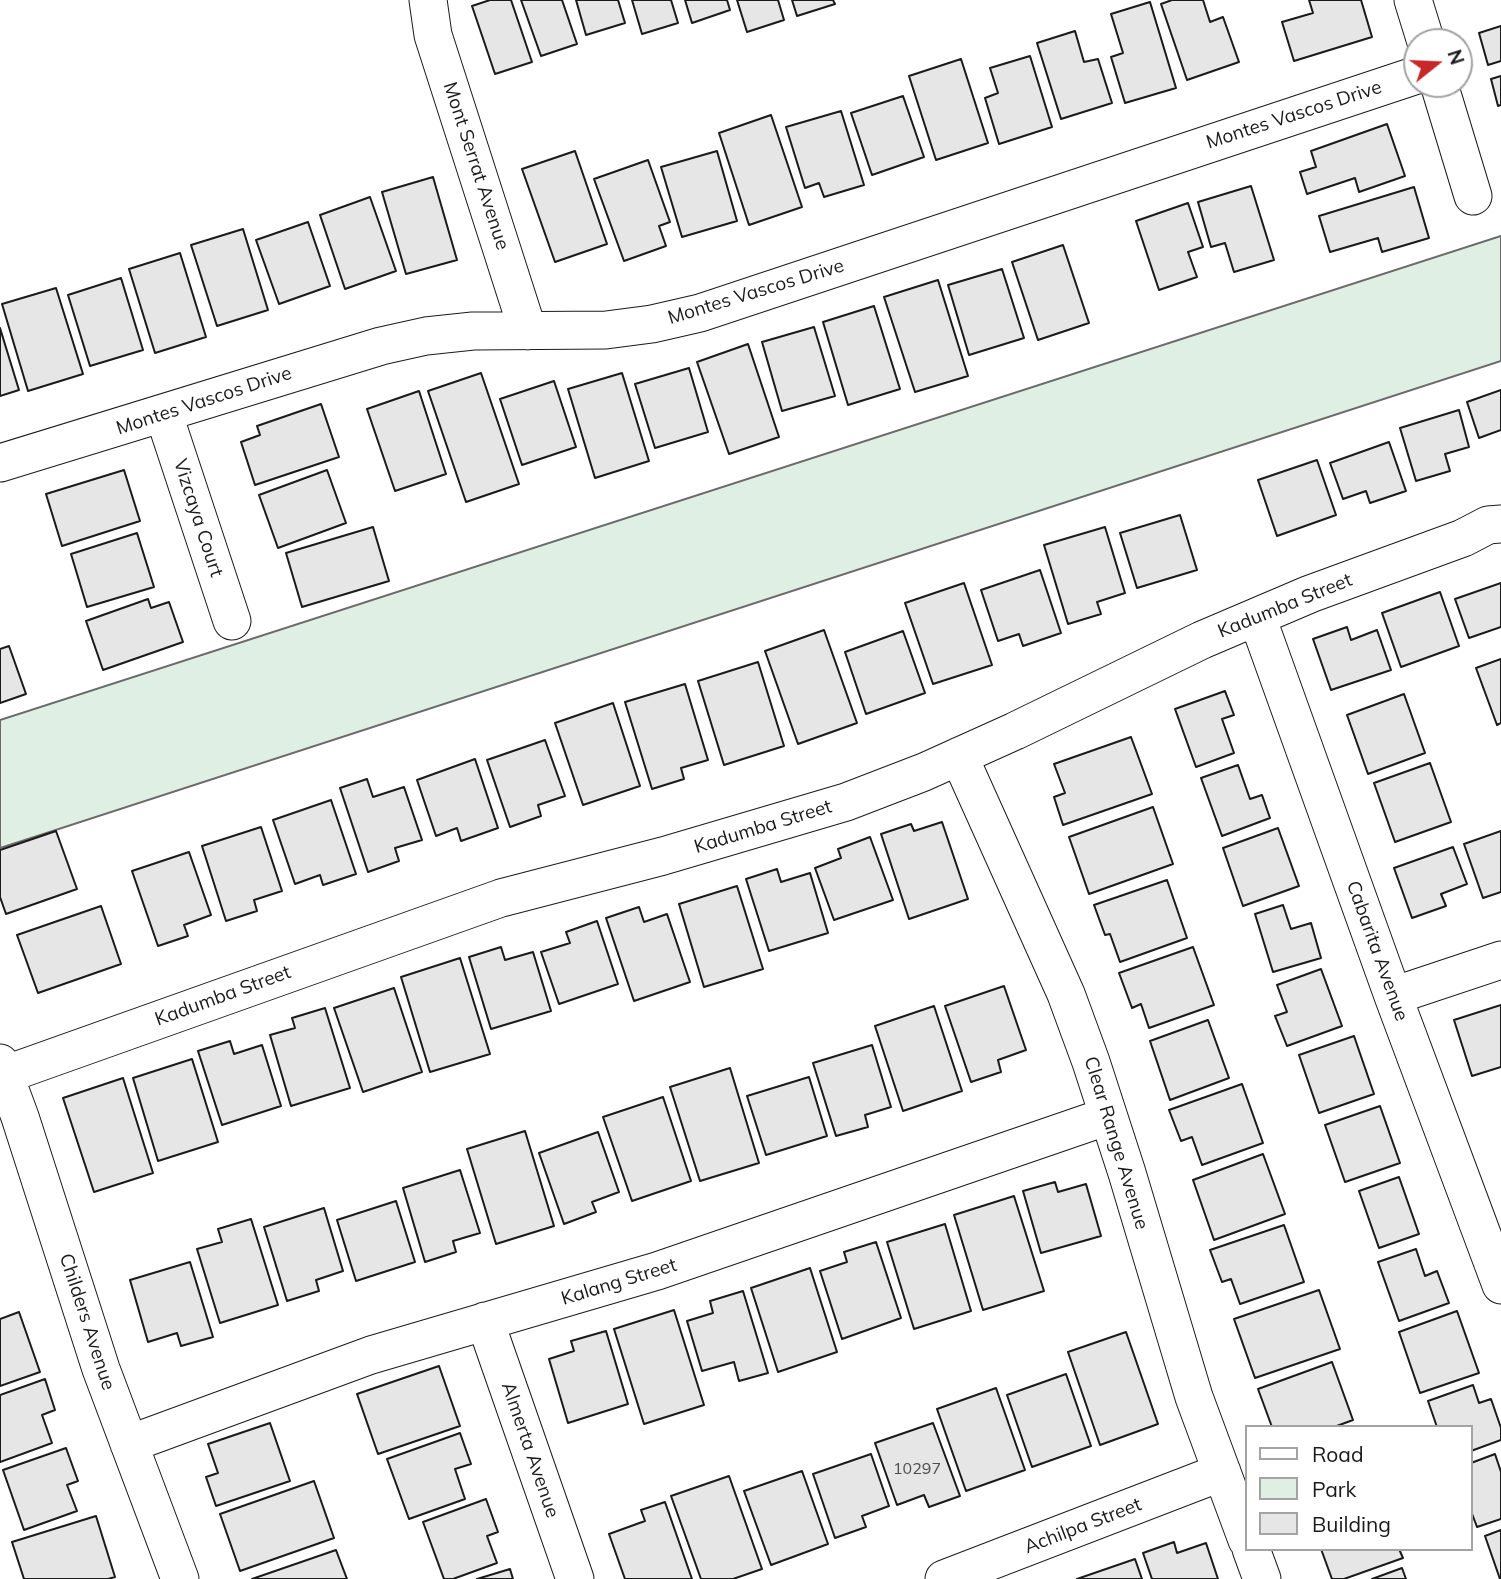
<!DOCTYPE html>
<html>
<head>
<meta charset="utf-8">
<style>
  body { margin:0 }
  #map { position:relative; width:1501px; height:1579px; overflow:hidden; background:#fff; font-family:Mulish,sans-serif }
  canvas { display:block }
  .legend { position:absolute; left:1245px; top:1425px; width:228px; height:126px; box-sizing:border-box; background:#fff; border:2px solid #a3a3a3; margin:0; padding:9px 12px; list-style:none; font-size:21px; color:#1a1a1a }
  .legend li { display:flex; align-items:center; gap:14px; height:35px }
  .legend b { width:35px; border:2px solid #a3a3a3 }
  .north { position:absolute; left:1403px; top:28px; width:70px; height:70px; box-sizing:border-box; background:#fff; border:2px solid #a3a3a3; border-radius:50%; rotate:72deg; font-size:19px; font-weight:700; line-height:28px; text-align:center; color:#1a1a1a }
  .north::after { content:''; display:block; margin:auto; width:24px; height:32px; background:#c62828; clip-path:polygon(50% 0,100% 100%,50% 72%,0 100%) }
</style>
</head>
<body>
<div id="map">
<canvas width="1501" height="1579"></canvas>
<ul class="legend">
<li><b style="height:9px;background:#fff"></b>Road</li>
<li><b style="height:19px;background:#e0efe3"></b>Park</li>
<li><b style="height:19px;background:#e6e6e6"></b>Building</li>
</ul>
<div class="north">N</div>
</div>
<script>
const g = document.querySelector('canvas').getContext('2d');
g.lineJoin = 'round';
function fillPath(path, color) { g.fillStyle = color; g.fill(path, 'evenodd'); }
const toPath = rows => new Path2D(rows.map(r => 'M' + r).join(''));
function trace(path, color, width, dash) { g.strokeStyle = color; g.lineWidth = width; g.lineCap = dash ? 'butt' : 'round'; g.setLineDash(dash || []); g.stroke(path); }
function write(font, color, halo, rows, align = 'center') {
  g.font = font + ' Mulish,sans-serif'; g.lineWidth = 5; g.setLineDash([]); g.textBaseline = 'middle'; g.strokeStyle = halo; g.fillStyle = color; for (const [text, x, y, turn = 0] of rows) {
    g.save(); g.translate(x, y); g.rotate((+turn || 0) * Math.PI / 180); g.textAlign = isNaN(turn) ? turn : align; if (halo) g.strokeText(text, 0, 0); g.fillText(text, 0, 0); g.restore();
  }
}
const green = toPath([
  [1501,236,1501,361,0,848,0,720,1501,236]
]);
fillPath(green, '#e0efe3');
trace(green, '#6a6a6a', 2);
const building = toPath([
  [490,0,511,0,532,62,495,74,472,6,490,0],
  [521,0,562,0,577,44,541,56,521,0],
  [576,0,618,0,625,23,586,35,576,0],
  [632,0,671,0,678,23,642,34,632,0],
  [685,0,727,0,730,10,692,23,685,0],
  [737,0,778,0,784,20,747,32,737,0],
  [792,0,833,0,835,4,797,16,792,0],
  [1172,0,1203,0,1210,22,1223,17,1239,62,1187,80,1161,4,1172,0],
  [1309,0,1361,0,1372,37,1294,61,1282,22,1313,13,1309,0],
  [1150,2,1176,88,1125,103,1111,57,1123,53,1111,14,1150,2],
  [1501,26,1501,61,1488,65,1479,33,1501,26],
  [1075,31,1084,62,1098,59,1112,103,1061,119,1037,43,1075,31],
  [1030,56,1052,127,999,144,985,98,998,93,990,68,1030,56],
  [961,59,988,143,936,160,909,76,961,59],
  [1501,76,1501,105,1498,106,1491,79,1501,76],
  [903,96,924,157,872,175,851,113,903,96],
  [841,111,864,185,824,197,819,183,805,188,786,127,841,111],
  [771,115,802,207,749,225,719,133,771,115],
  [1387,124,1405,176,1359,192,1355,178,1307,194,1300,172,1316,167,1311,151,1387,124],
  [575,151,607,244,555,262,522,169,575,151],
  [717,151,737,221,682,237,661,167,717,151],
  [648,160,670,222,659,226,666,246,624,261,594,179,648,160],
  [433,177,457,260,406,274,382,192,433,177],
  [1251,186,1274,260,1234,272,1225,243,1211,247,1198,202,1251,186],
  [1414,187,1429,238,1382,252,1378,238,1330,252,1319,216,1414,187],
  [370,197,396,271,345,289,320,215,370,197],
  [1188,203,1203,247,1188,252,1197,277,1159,290,1136,221,1188,203],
  [308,222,330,286,279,304,256,240,308,222],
  [243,229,268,310,217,326,191,245,243,229],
  [1063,245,1089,323,1038,340,1012,262,1063,245],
  [180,253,206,337,155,353,129,269,180,253],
  [1002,269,1024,338,969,355,948,285,1002,269],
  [121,278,143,350,90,366,68,295,121,278],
  [938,280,968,376,915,392,884,297,938,280],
  [56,288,83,374,28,391,2,304,56,288],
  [874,306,900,389,848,405,823,322,874,306],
  [814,327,835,396,782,411,762,342,814,327],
  [0,328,19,390,0,396,0,328],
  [748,344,779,437,729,454,697,362,748,344],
  [689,368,708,432,655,448,635,384,689,368],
  [481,373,519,484,466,502,428,391,481,373],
  [622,373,649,461,595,478,568,389,622,373],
  [554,381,576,447,522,465,500,399,554,381],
  [1501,390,1501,430,1479,438,1467,402,1501,390],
  [419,391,446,474,395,491,367,409,419,391],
  [321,404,339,457,255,485,241,442,260,435,257,426,321,404],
  [1459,410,1469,447,1445,454,1450,471,1416,481,1400,428,1459,410],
  [1389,442,1406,491,1370,503,1366,491,1343,499,1330,463,1389,442],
  [1317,460,1336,515,1277,536,1258,480,1317,460],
  [124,470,140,521,62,546,46,494,124,470],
  [327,470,346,523,278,548,259,495,327,470],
  [1180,515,1197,570,1137,588,1120,533,1180,515],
  [373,527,389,581,302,607,286,553,373,527],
  [1105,527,1125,593,1097,602,1101,614,1068,624,1044,545,1105,527],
  [137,533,154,587,87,607,71,554,137,533],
  [1040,570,1061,633,1023,646,1019,634,998,641,981,590,1040,570],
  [964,583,992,665,933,684,905,603,964,583],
  [1501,583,1501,627,1469,638,1455,599,1501,583],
  [1440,592,1459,646,1401,667,1382,613,1440,592],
  [148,599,151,608,169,602,183,642,103,670,86,621,148,599],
  [1347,627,1351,640,1377,630,1391,670,1331,690,1313,639,1347,627],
  [824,630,857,723,798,744,765,651,824,630],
  [903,631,925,693,866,714,845,652,903,631],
  [9,646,26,694,0,703,0,649,9,646],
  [1501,659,1501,723,1497,725,1476,668,1501,659],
  [758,662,784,746,724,765,698,681,758,662],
  [685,684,708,760,681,768,684,779,652,789,625,702,685,684],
  [1225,691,1234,715,1222,719,1234,753,1196,767,1175,709,1225,691],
  [1404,694,1425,753,1368,774,1347,715,1404,694],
  [613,703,640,786,583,805,555,723,613,703],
  [1131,737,1152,794,1063,825,1054,797,1065,793,1054,764,1131,737],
  [545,740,565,796,538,805,541,816,510,827,487,760,545,740],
  [475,759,498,828,461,841,457,828,436,836,417,780,475,759],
  [1430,763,1451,822,1395,842,1374,783,1430,763],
  [1238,765,1250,799,1262,795,1270,818,1222,836,1201,778,1238,765],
  [367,779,373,797,404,787,422,840,395,848,399,861,368,872,340,788,367,779],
  [331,800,356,874,323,885,320,875,295,884,273,820,331,800],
  [1153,807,1173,864,1089,894,1069,837,1153,807],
  [942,822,968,899,909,919,881,834,911,824,914,831,942,822],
  [261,827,282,891,254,900,257,911,226,921,202,846,261,827],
  [1278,828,1299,886,1243,906,1223,848,1278,828],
  [56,831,77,889,6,914,0,897,0,850,56,831],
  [1501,831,1501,892,1483,898,1464,844,1501,831],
  [870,837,893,900,834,920,815,868,841,858,838,849,870,837],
  [1453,847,1467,884,1441,894,1446,906,1412,918,1394,868,1453,847],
  [189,852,211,915,184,925,188,936,158,946,132,871,189,852],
  [777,869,781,882,810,873,828,933,769,951,746,879,777,869],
  [1167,880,1187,938,1120,962,1110,934,1105,935,1094,905,1167,880],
  [737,886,763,969,704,987,679,904,737,886],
  [1283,905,1291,929,1311,923,1321,958,1273,972,1255,914,1283,905],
  [101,906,121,964,38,993,17,935,101,906],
  [639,907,644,922,667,914,690,982,634,1001,606,918,639,907],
  [597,921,618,984,559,1004,541,952,570,943,566,932,597,921],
  [501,947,505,960,533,952,551,1011,491,1029,469,957,501,947],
  [1193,947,1214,1005,1149,1028,1141,1004,1132,1008,1119,973,1193,947],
  [460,958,490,1054,430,1072,401,977,460,958],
  [1321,969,1342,1026,1287,1046,1275,1016,1287,1012,1277,985,1321,969],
  [1004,986,1026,1050,998,1060,1001,1072,971,1082,945,1006,1004,986],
  [394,988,422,1072,363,1092,334,1008,394,988],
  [1501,1005,1501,1067,1472,1076,1454,1020,1501,1005],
  [934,1006,962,1091,903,1111,875,1026,934,1006],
  [325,1008,350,1088,291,1106,270,1035,295,1028,292,1018,325,1008],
  [1208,1020,1229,1078,1170,1100,1150,1041,1208,1020],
  [1354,1036,1374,1094,1319,1113,1299,1055,1354,1036],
  [230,1041,234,1054,262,1045,281,1106,222,1125,198,1051,230,1041],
  [872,1045,891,1107,865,1115,868,1127,836,1136,813,1063,872,1045],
  [192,1059,218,1142,158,1161,133,1078,192,1059],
  [730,1068,759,1163,700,1181,670,1087,730,1068],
  [809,1077,827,1136,766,1155,747,1096,809,1077],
  [123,1078,153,1173,94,1192,63,1098,123,1078],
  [1242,1084,1263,1143,1202,1165,1192,1137,1181,1141,1169,1110,1242,1084],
  [663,1097,691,1181,632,1201,603,1117,663,1097],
  [1380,1106,1400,1163,1345,1182,1325,1125,1380,1106],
  [525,1131,554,1226,496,1244,467,1149,525,1131],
  [598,1132,619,1192,592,1202,596,1212,564,1224,539,1153,598,1132],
  [1263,1154,1285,1214,1214,1240,1193,1180,1263,1154],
  [460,1170,480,1233,453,1241,456,1252,425,1262,403,1188,460,1170],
  [1399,1177,1419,1234,1379,1248,1359,1191,1399,1177],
  [1055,1182,1058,1192,1086,1184,1101,1236,1041,1253,1023,1191,1055,1182],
  [1014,1196,1044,1291,983,1310,954,1215,1014,1196],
  [396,1201,415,1262,356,1281,337,1220,396,1201],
  [324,1208,343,1271,316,1280,319,1291,287,1301,264,1227,324,1208],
  [251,1219,278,1305,220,1323,197,1249,222,1242,218,1229,251,1219],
  [945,1224,971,1311,914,1329,887,1242,945,1224],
  [1284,1225,1304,1282,1240,1304,1231,1279,1222,1282,1210,1250,1284,1225],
  [876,1242,901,1318,842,1339,820,1271,847,1262,844,1252,876,1242],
  [1416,1249,1425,1276,1437,1271,1449,1303,1399,1321,1378,1262,1416,1249],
  [190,1262,213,1337,181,1346,177,1333,148,1342,130,1280,190,1262],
  [810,1268,837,1352,778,1372,751,1288,810,1268],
  [1319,1290,1340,1349,1255,1378,1234,1319,1319,1290],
  [743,1291,768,1373,739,1381,734,1362,702,1371,687,1321,713,1313,710,1301,743,1291],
  [674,1310,704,1405,644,1424,614,1329,674,1310],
  [1457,1311,1479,1373,1420,1393,1399,1332,1457,1311],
  [19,1312,40,1372,0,1386,0,1319,19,1312],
  [606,1331,628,1404,568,1423,549,1359,574,1351,571,1341,606,1331],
  [1126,1332,1158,1424,1100,1445,1068,1352,1126,1332],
  [1332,1362,1353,1420,1334,1427,1272,1427,1258,1389,1332,1362],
  [439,1366,460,1426,378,1454,357,1394,439,1366],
  [1066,1374,1091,1446,1032,1467,1007,1395,1066,1374],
  [45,1379,55,1410,42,1415,52,1443,0,1462,0,1395,45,1379],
  [1473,1385,1479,1403,1491,1399,1501,1428,1501,1440,1471,1451,1471,1427,1437,1427,1428,1401,1473,1385],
  [996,1388,1025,1470,966,1491,937,1409,996,1388],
  [270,1423,290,1481,216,1506,206,1477,218,1473,208,1444,270,1423],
  [933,1423,960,1496,929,1507,924,1495,897,1505,875,1443,933,1423],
  [460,1433,471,1464,455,1469,465,1499,409,1519,387,1459,460,1433],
  [66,1448,78,1481,67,1485,77,1511,24,1530,3,1470,66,1448],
  [871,1454,889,1506,862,1516,866,1527,835,1538,813,1474,871,1454],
  [1495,1454,1501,1472,1501,1519,1477,1527,1471,1511,1471,1463,1495,1454],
  [802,1471,828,1544,771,1565,744,1491,802,1471],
  [729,1476,762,1569,733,1579,701,1579,671,1496,729,1476],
  [314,1481,334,1538,240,1571,220,1514,314,1481],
  [486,1499,498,1532,487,1536,497,1563,453,1579,444,1579,423,1522,486,1499],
  [665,1502,692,1579,625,1579,609,1534,645,1521,641,1510,665,1502],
  [96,1516,115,1577,108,1579,24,1579,12,1542,96,1516],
  [1501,1530,1501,1579,1500,1579,1485,1536,1501,1530],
  [1174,1542,1177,1553,1206,1543,1218,1579,1152,1579,1143,1553,1174,1542],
  [1321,1549,1399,1549,1403,1558,1344,1579,1332,1579,1321,1549],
  [336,1550,347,1579,252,1579,336,1550],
  [1135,1559,1142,1579,1077,1579,1135,1559],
  [1402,1568,1406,1579,1372,1579,1402,1568],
  [510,1569,513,1579,477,1579,510,1569]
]);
fillPath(building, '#e6e6e6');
trace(building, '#1a1a1a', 2);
const minor = toPath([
  [428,0,433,35,528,331],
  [1413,0,1426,42],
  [1439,84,1473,196],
  [164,415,232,621],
  [0,463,381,346,426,336,473,331,606,330,652,324,700,313,1417,75],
  [1257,617,1393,996,1501,1285],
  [959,756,1066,994,1091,1062,1127,1173,1194,1397,1247,1540],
  [1393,996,1501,960],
  [0,1063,20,1117,101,1369,180,1579],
  [4,1075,501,898,663,856,846,802,924,772,1015,731,1202,640,1310,594,1463,538,1488,525,1501,524],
  [485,1321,575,1579],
  [129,1444,371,1355,657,1271,1108,1116],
  [1251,1549,1262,1579],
  [944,1579,1222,1472]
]);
trace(minor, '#1a1a1a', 39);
trace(minor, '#fff', 37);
write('16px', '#4d4d4d', null, [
  ["10297",917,1469]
]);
write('19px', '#1a1a1a', '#fff', [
  ["Montes Vascos Drive",1294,115,-18],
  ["Mont Serrat Avenue",476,166,72],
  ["Montes Vascos Drive",756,292,-17],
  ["Montes Vascos Drive",204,401,-18],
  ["Vizcaya Court",198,518,72],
  ["Kadumba Street",1285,606,-22],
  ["Kadumba Street",763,827,-17],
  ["Cabarita Avenue",1377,951,70],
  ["Kadumba Street",223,996,-20],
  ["Clear Range Avenue",1116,1143,73],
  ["Kalang Street",619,1282,-17],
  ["Childers Avenue",87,1322,72],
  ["Almerta Avenue",530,1450,71],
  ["Achilpa Street",1083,1526,-21]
]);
</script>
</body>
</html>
